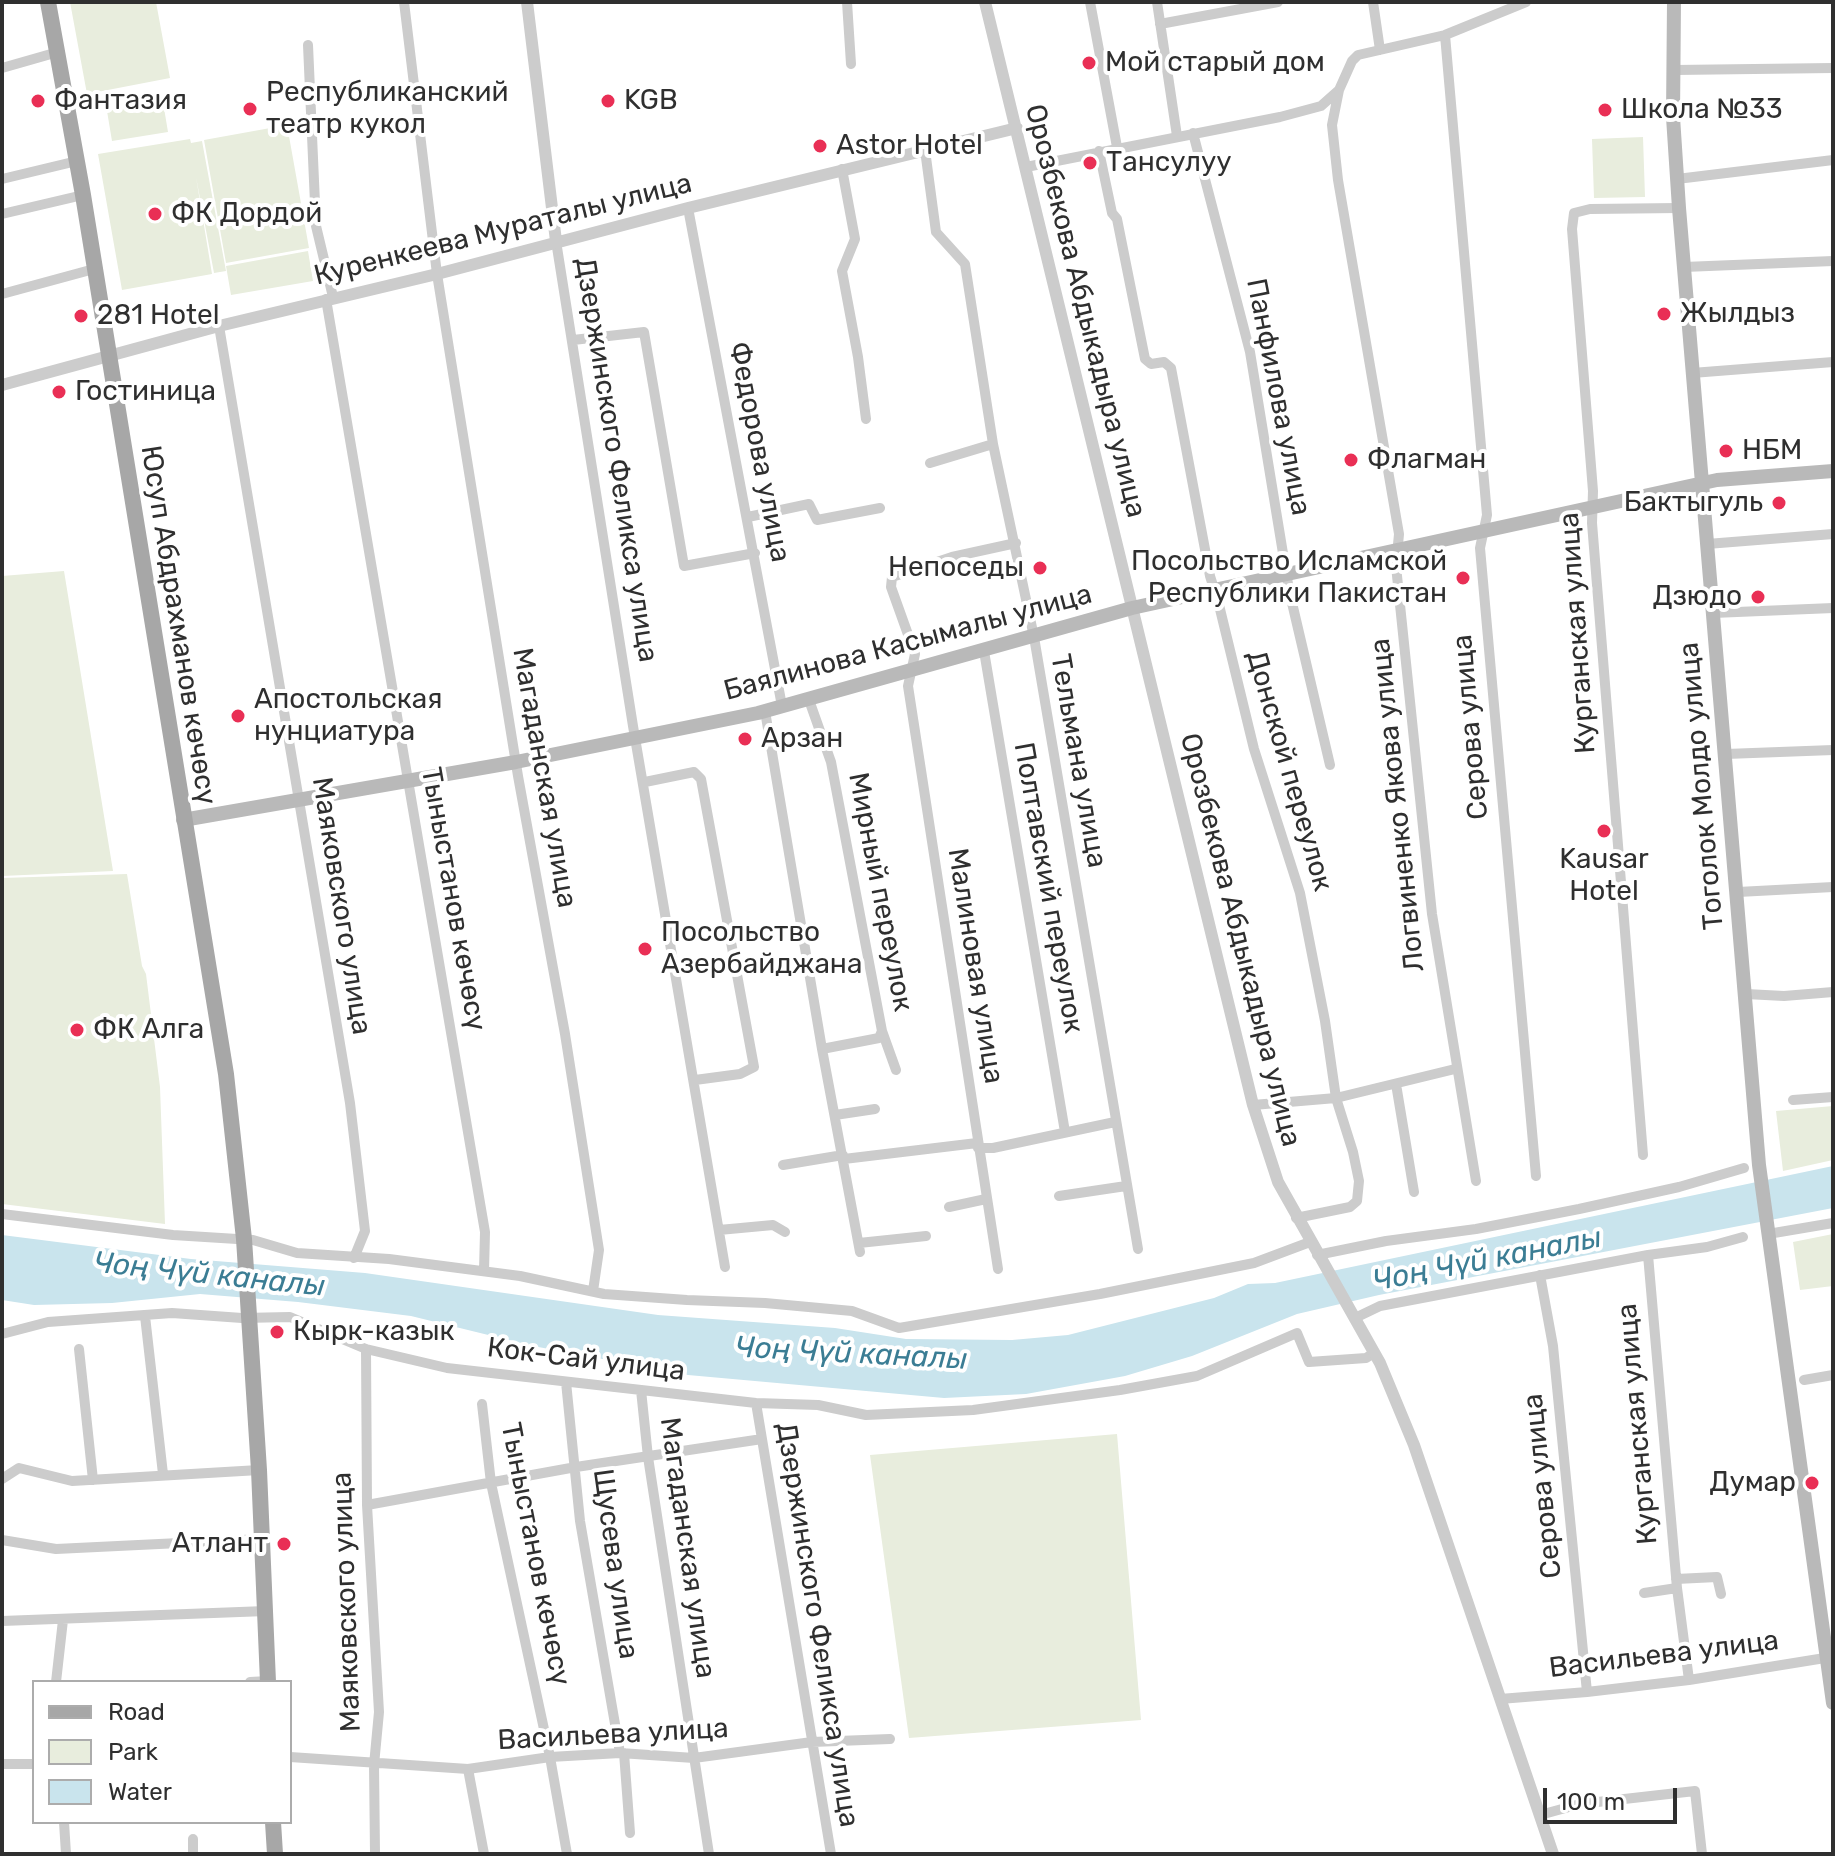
<!DOCTYPE html>
<html>
<head>
<meta charset="utf-8">
<style>
  body { margin:0 }
  #map { position:relative; width:1835px; height:1856px; overflow:hidden; background:#fff; font-family:Rubik,sans-serif }
  canvas { display:block }
  .frame { position:absolute; inset:0; border:4px solid #2f2f2f; pointer-events:none }
  .legend { position:absolute; left:32px; top:1680px; width:260px; height:144px; box-sizing:border-box; background:#fff; border:2px solid #acacac; margin:0; padding:10px 14px; list-style:none; font-size:24px; color:#2f2f2f }
  .legend li { display:flex; align-items:center; gap:16px; height:40px }
  .legend b { width:40px; border:2px solid #acacac }
  .scale { position:absolute; left:1543px; top:1788px; width:134px; height:36px; box-sizing:border-box; border:4px solid #2f2f2f; border-top:0; padding-left:10px; font-size:24px; line-height:28px; white-space:nowrap; color:#2f2f2f; -webkit-text-stroke:6px #fff; paint-order:stroke }
</style>
</head>
<body>
<div id="map">
<canvas width="1835" height="1856"></canvas>
<div class="frame"></div>
<ul class="legend">
<li><b style="height:10px;background:#a7a7a7"></b>Road</li>
<li><b style="height:22px;background:#e8eddd"></b>Park</li>
<li><b style="height:22px;background:#c9e4ed"></b>Water</li>
</ul>
<div class="scale">100 m</div>
</div>
<script>
const g = document.querySelector('canvas').getContext('2d');
g.lineJoin = 'round';
function fillPath(path, color) { g.fillStyle = color; g.fill(path, 'evenodd'); }
const toPath = rows => new Path2D(rows.map(r => 'M' + r).join(''));
function trace(path, color, width, dash) { g.strokeStyle = color; g.lineWidth = width; g.lineCap = dash ? 'butt' : 'round'; g.setLineDash(dash || []); g.stroke(path); }
function write(font, color, halo, rows, align = 'center') {
  g.font = font + ' Rubik,sans-serif'; g.lineWidth = 8; g.setLineDash([]); g.textBaseline = 'middle'; g.strokeStyle = halo; g.fillStyle = color; for (const [text, x, y, turn = 0] of rows) {
    g.save(); g.translate(x, y); g.rotate((+turn || 0) * Math.PI / 180); g.textAlign = isNaN(turn) ? turn : align; if (halo) g.strokeText(text, 0, 0); g.fillText(text, 0, 0); g.restore();
  }
}
fillPath(toPath([
  [70,2,156,2,170,78,87,94],
  [163,102,168,132,112,141,107,111],
  [287,125,309,248,226,263,204,140],
  [1643,137,1645,197,1594,198,1592,139],
  [190,139,191,143,202,141,226,271,214,273,196,177,212,274,122,290,98,154],
  [308,251,313,281,231,295,226,266],
  [64,571,113,871,2,876,2,576],
  [127,874,142,966,146,974,160,1087,165,1224,2,1204,2,878],
  [1833,1106,1833,1160,1783,1171,1776,1111],
  [1833,1234,1833,1286,1800,1290,1793,1242],
  [1117,1434,1141,1720,909,1738,870,1455]
]), '#e8eddd');
fillPath(toPath([
  [1833,1166,1833,1208,1379,1295,1297,1314,1192,1356,1125,1376,1026,1394,944,1398,688,1375,533,1346,411,1316,298,1302,200,1294,112,1303,34,1305,2,1300,2,1235,191,1259,365,1273,658,1315,835,1328,906,1339,1012,1340,1068,1335,1214,1298,1248,1284,1275,1283]
]), '#c9e4ed');
trace(toPath([
  [404,2,437,274,518,776,565,1034,599,1250,593,1291],
  [847,2,851,64],
  [1090,2,1117,147],
  [1157,2,1177,136],
  [1373,2,1380,50],
  [1160,24,1278,2],
  [1445,35,1487,515,1480,548,1536,1176],
  [308,45,316,226,333,297],
  [2,68,58,52],
  [1675,70,1833,68],
  [1339,90,1332,125,1338,180,1399,534,1396,566,1432,914,1476,1181],
  [1193,133,1250,352,1289,590,1330,765],
  [925,150,936,232,965,264,993,444,1034,637,1138,1249],
  [1099,151,1112,213,1117,219,1145,359,1151,364,1164,362,1171,368,1210,576,1219,605,1254,749,1300,893,1325,1021,1336,1098,1353,1152,1359,1181,1357,1201,1350,1207,1296,1218],
  [1026,167,1280,117,1321,106,1339,90,1352,61,1358,55,1445,35,1526,2],
  [842,169,855,239,842,271,858,357,866,419],
  [2,179,77,161],
  [1677,179,1833,160],
  [688,208,782,706],
  [2,214,83,195],
  [556,241,633,726,725,1267],
  [1684,267,1833,261],
  [2,294,94,269],
  [326,299,485,1232,484,1271],
  [219,326,350,1103,365,1231,354,1258],
  [573,340,644,332,684,566,755,553],
  [1692,373,1833,362],
  [930,463,993,444],
  [748,517,809,504,817,520,880,508],
  [1707,544,1833,534],
  [1713,613,1833,608],
  [984,651,1065,1132],
  [809,700,831,762,882,1031,879,1038,822,1049],
  [765,711,822,1049,860,1252],
  [1726,754,1833,750],
  [645,782,694,772,701,779,754,1067,740,1074,695,1080],
  [1738,892,1833,887],
  [1746,994,1784,996,1833,992],
  [882,1031,896,1070],
  [1396,1084,1414,1192],
  [1793,1100,1833,1097],
  [1253,1105,1336,1098,1455,1069],
  [835,1115,875,1109],
  [978,1148,993,1148,1115,1122],
  [1643,1155,1592,523,1593,491,1572,229,1574,213,1590,209,1679,208],
  [844,1159,977,1143],
  [783,1165,843,1155],
  [1059,1196,1126,1186],
  [949,1207,986,1199],
  [2,1214,173,1235,253,1240,297,1253,389,1259,520,1276,604,1294,687,1300,765,1303,852,1311,899,1328,1100,1294,1254,1263,1310,1242],
  [719,1230,773,1225,785,1232],
  [1768,1234,1833,1223],
  [859,1243,926,1236],
  [1317,1255,1386,1241,1476,1229,1579,1209,1679,1187,1744,1168],
  [998,1269,908,686,915,654,891,587,892,577,952,557,1016,543],
  [1540,1275,1553,1346,1587,1692],
  [145,1316,163,1474],
  [1355,1318,1380,1306,1648,1255,1707,1247,1743,1237],
  [2,1334,48,1322,172,1313,242,1318,290,1317,366,1349,447,1368,756,1403,818,1405,866,1415,973,1410,1120,1390,1197,1376,1297,1333,1309,1362,1366,1358,1374,1353],
  [79,1349,93,1480],
  [366,1349,367,1505,379,1712,374,1765,375,1854],
  [1804,1380,1833,1375],
  [566,1382,580,1521,620,1753],
  [641,1390,648,1457,709,1854],
  [756,1403,831,1854],
  [482,1404,491,1483,550,1757,567,1854],
  [2,1479,19,1468,72,1481,259,1470],
  [367,1505,576,1467,762,1439],
  [2,1540,56,1549,262,1539],
  [1676,1579,1717,1577,1721,1594],
  [1677,1588,1689,1680],
  [1644,1593,1677,1588,1648,1255],
  [2,1621,266,1611],
  [56,1682,63,1620],
  [250,1682,268,1681],
  [1500,1699,1587,1692,1689,1680,1831,1657],
  [624,1753,630,1833],
  [290,1757,468,1769,550,1757,620,1753,694,1758,812,1742,890,1739],
  [2,1764,34,1764],
  [468,1769,484,1854],
  [1540,1815,1580,1804,1695,1791,1702,1854],
  [64,1822,66,1854],
  [193,1839,193,1854]
]), '#ccc', 10);
trace(toPath([
  [527,2,556,241],
  [985,2,1253,1105,1278,1182,1380,1363,1414,1445,1553,1854],
  [2,385,219,326,437,274,688,208,1017,128]
]), '#ccc', 12);
trace(toPath([
  [1674,2,1673,117,1679,208,1759,1165,1833,1703],
  [183,820,516,762,758,713,1132,608,1717,480,1833,471]
]), '#b9b9b9', 14);
trace(toPath([
  [48,2,83,195,226,1074,244,1239,259,1470,268,1682],
  [273,1822,275,1854]
]), '#a7a7a7', 16);
for (const [x, y, r, color] of [
  [1089,63,8,"#e92f55"],
  [38,101,8,"#e92f55"],
  [608,101,8,"#e92f55"],
  [250,109,8,"#e92f55"],
  [1605,110,8,"#e92f55"],
  [820,146,8,"#e92f55"],
  [1090,163,8,"#e92f55"],
  [155,214,8,"#e92f55"],
  [1664,314,8,"#e92f55"],
  [81,316,8,"#e92f55"],
  [59,392,8,"#e92f55"],
  [1726,451,8,"#e92f55"],
  [1351,460,8,"#e92f55"],
  [1779,503,8,"#e92f55"],
  [1040,568,8,"#e92f55"],
  [1463,578,8,"#e92f55"],
  [1758,597,8,"#e92f55"],
  [238,716,8,"#e92f55"],
  [745,739,8,"#e92f55"],
  [1604,831,8,"#e92f55"],
  [645,949,8,"#e92f55"],
  [77,1030,8,"#e92f55"],
  [277,1332,8,"#e92f55"],
  [1812,1483,8,"#e92f55"],
  [284,1544,8,"#e92f55"]
]) { const dot = new Path2D(); dot.arc(x, y, r, 0, 2 * Math.PI); g.fillStyle = color; g.fill(dot); trace(dot, '#fff', 3); }
write('28px', '#2f2f2f', '#fff', [
  ["Мой старый дом",1105,63],
  ["Республиканский",266,93],
  ["театр кукол",266,125],
  ["Фантазия",54,101],
  ["KGB",624,101],
  ["Школа №33",1621,110],
  ["Astor Hotel",836,146],
  ["Тансулуу",1106,163],
  ["ФК Дордой",171,214],
  ["Жылдыз",1680,314],
  ["281 Hotel",97,316],
  ["Гостиница",75,392],
  ["НБМ",1742,451],
  ["Флагман",1367,460],
  ["Бактыгуль",1763,503,"right"],
  ["Посольство Исламской",1447,562,"right"],
  ["Республики Пакистан",1447,594,"right"],
  ["Непоседы",1024,568,"right"],
  ["Дзюдо",1742,597,"right"],
  ["Апостольская",254,700],
  ["нунциатура",254,732],
  ["Арзан",761,739],
  ["Kausar",1604,860,"center"],
  ["Hotel",1604,892,"center"],
  ["Посольство",661,933],
  ["Азербайджана",661,965],
  ["ФК Алга",93,1030],
  ["Кырк-казык",293,1332],
  ["Думар",1796,1483,"right"],
  ["Атлант",268,1544,"right"]
], 'left');
write('28px', '#2f2f2f', '#fff', [
  ["Куренкеева Мураталы улица",503,230,-14],
  ["Орозбекова Абдыкадыра улица",1085,311,76],
  ["Панфилова улица",1278,397,79],
  ["Федорова улица",759,452,79],
  ["Дзержинского Феликса улица",616,460,81],
  ["Юсуп Абдрахманов көчөсү",178,625,81],
  ["Курганская улица",1578,633,-94],
  ["Баялинова Касымалы улица",908,643,-15],
  ["Серова улица",1471,727,-95],
  ["Тельмана улица",1078,761,80],
  ["Донской переулок",1289,771,74],
  ["Магаданская улица",544,778,80],
  ["Тоголок Молдо улица",1702,786,-95],
  ["Логвиненко Якова улица",1398,805,-96],
  ["Полтавский переулок",1048,888,80],
  ["Мирный переулок",880,892,79],
  ["Тыныстанов көчөсү",453,899,80],
  ["Маяковского улица",341,906,81],
  ["Орозбекова Абдыкадыра улица",1240,940,76],
  ["Малиновая улица",975,966,81],
  ["Кок-Сай улица",586,1360,7],
  ["Курганская улица",1638,1424,-95],
  ["Серова улица",1543,1486,-96],
  ["Магаданская улица",687,1548,82],
  ["Тыныстанов көчөсү",535,1554,79],
  ["Щусева улица",615,1564,82],
  ["Маяковского улица",347,1602,-92],
  ["Дзержинского Феликса улица",817,1625,81],
  ["Васильева улица",1664,1655,-7],
  ["Васильева улица",613,1735,-3]
]);
write('italic 30px', '#3b7d94', '#fff', [
  ["Чоң Чүй каналы",1487,1260,-11],
  ["Чоң Чүй каналы",209,1275,6],
  ["Чоң Чүй каналы",851,1354,3]
]);
</script>
</body>
</html>
